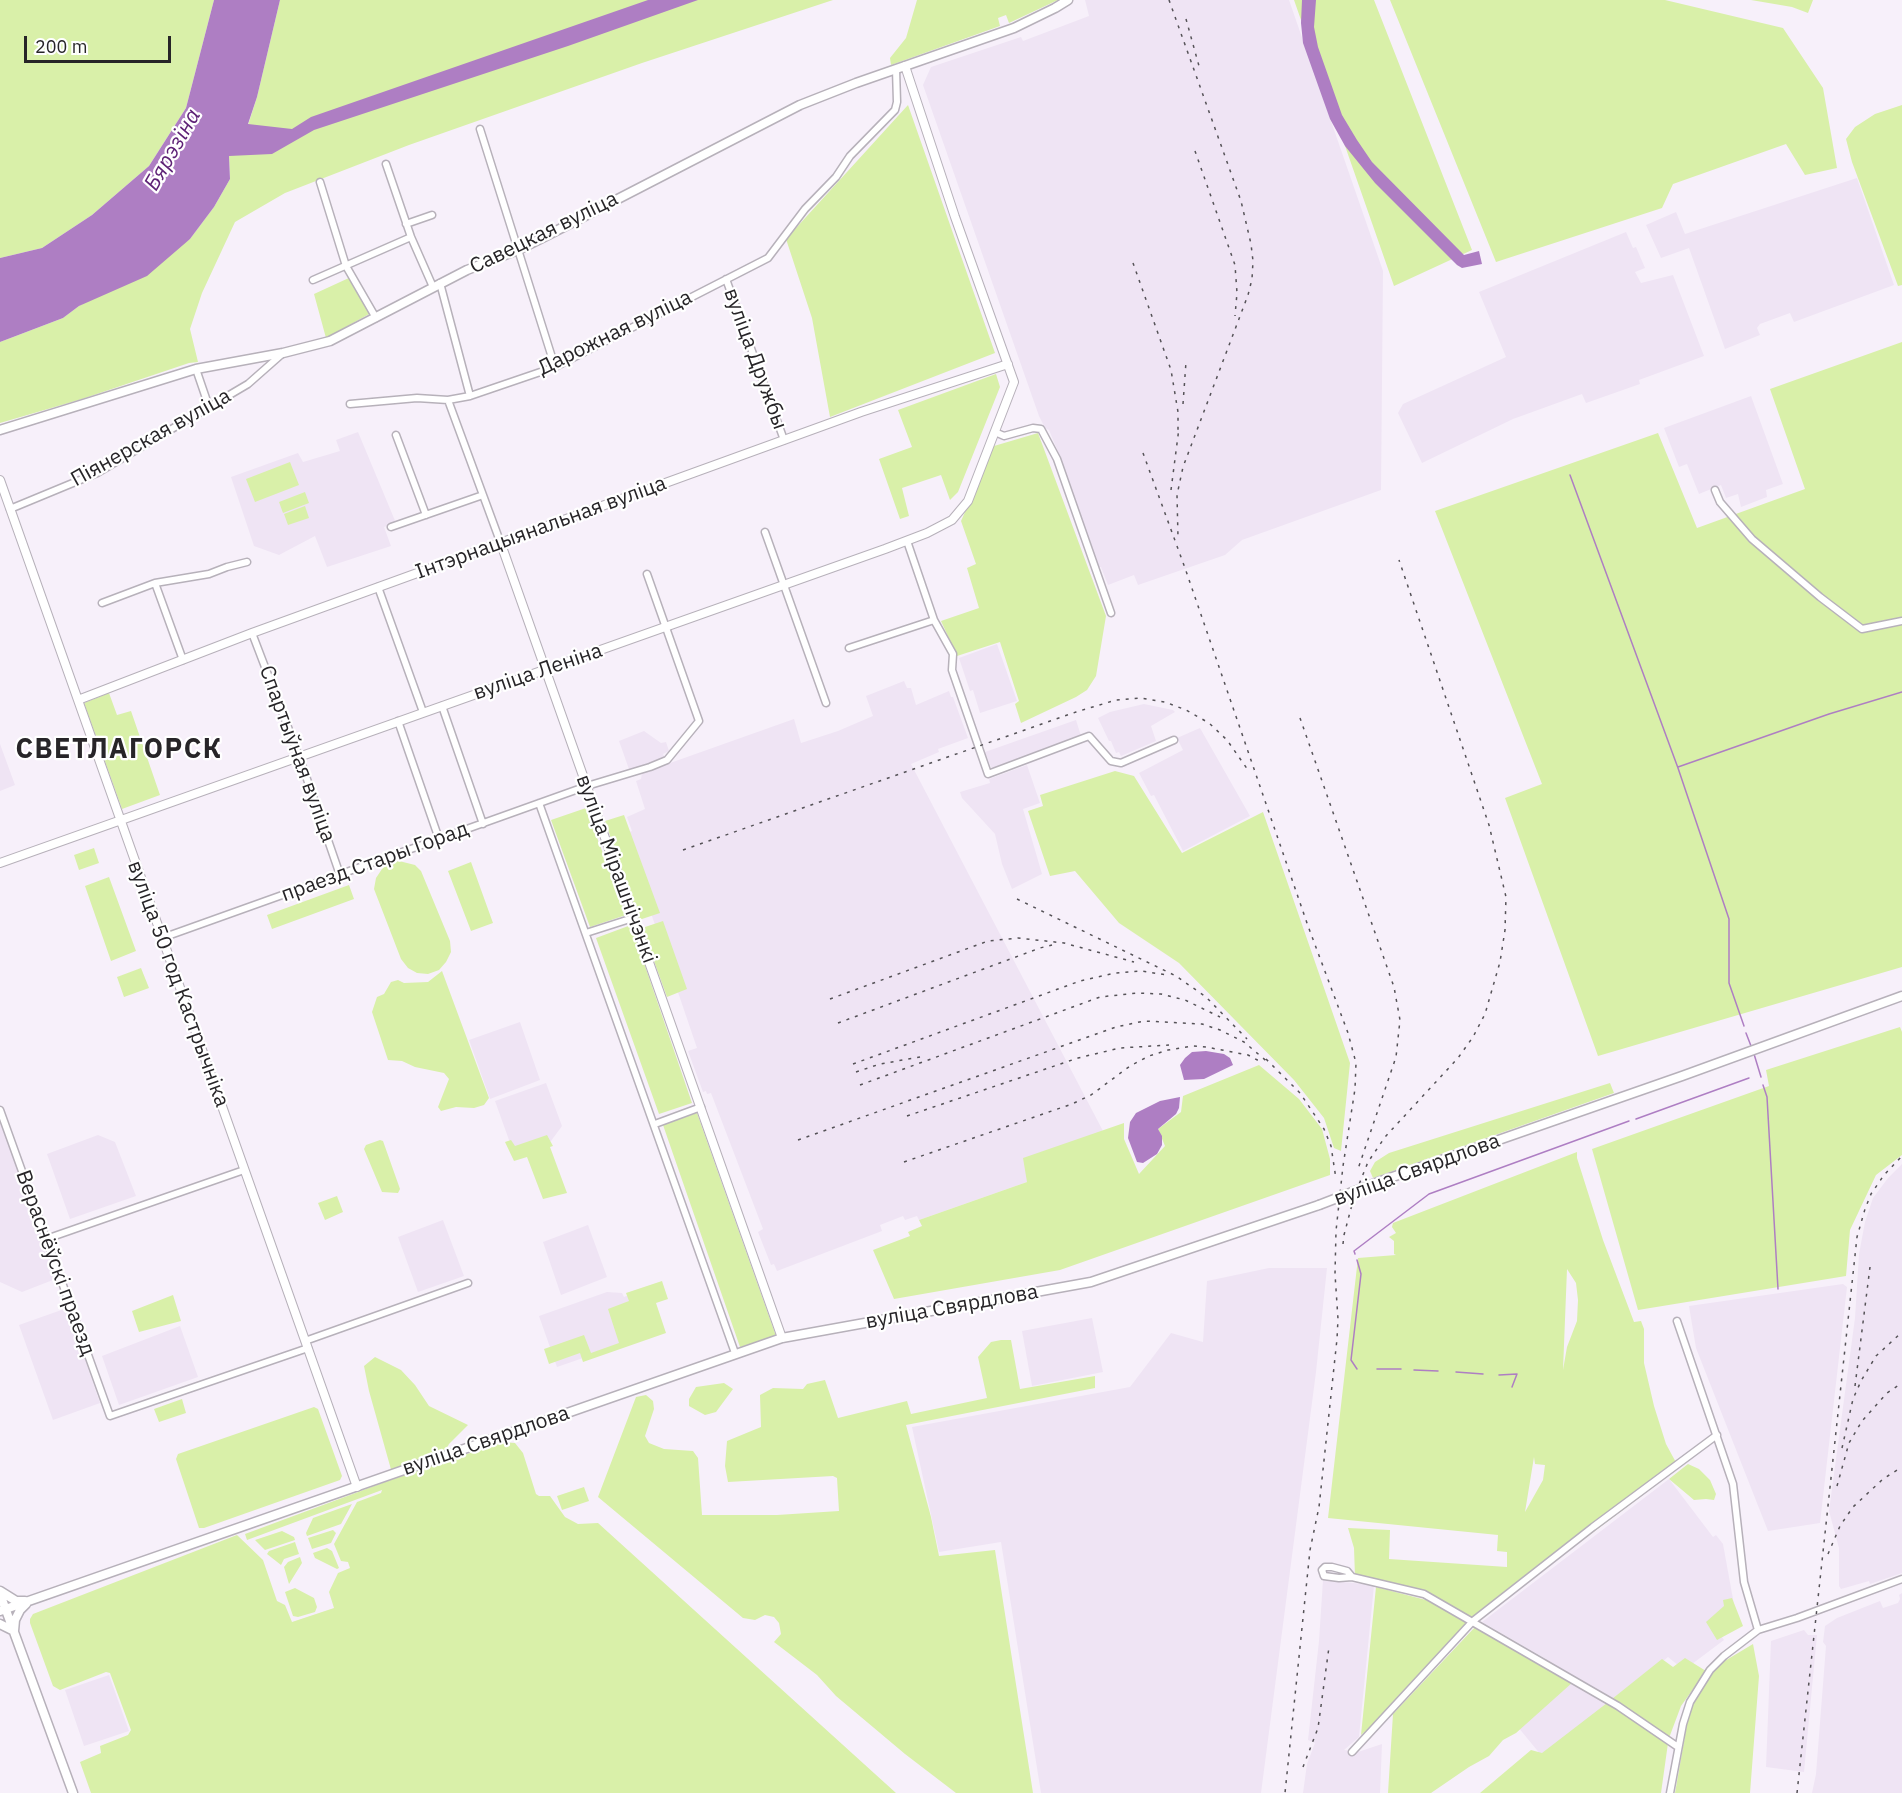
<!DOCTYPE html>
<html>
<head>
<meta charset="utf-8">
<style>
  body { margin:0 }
  #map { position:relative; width:1902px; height:1793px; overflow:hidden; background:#f7f0fa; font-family:"IBM Plex Sans",sans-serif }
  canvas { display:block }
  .scale { position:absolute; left:24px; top:36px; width:147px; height:27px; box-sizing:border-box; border:3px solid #272528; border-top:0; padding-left:8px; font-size:18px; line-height:21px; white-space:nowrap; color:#272528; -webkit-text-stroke:4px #fff; paint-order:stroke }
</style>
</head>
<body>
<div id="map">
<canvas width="1902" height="1793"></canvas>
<div class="scale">200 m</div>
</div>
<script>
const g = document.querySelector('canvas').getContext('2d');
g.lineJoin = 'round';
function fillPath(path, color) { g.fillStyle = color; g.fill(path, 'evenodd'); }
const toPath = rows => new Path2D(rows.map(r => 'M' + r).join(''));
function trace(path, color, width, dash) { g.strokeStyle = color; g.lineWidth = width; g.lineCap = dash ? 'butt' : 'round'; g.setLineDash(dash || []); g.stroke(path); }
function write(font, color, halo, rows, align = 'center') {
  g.font = font + ' "IBM Plex Sans",sans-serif'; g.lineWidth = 4.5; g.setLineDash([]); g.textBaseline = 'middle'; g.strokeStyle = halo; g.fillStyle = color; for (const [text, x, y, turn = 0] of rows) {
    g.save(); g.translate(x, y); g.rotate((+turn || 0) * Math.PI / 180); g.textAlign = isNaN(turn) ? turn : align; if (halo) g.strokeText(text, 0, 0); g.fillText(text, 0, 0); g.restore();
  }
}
fillPath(toPath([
  [1085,0,1289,0,1383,271,1381,490,1242,540,1225,555,1138,585,1134,575,1108,585,1101,567,1099,567,1061,459,1049,430,1045,428,1039,416,923,85,931,67,1021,37,1023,41,1089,16],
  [1857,178,1894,285,1794,322,1790,313,1760,324,1757,328,1760,335,1725,349,1689,248,1661,258,1646,225,1676,212,1685,234],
  [1626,232,1633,248,1636,247,1645,268,1635,272,1641,283,1673,275,1704,356,1639,380,1640,384,1586,403,1582,394,1513,419,1422,463,1398,413,1403,404,1506,357,1479,292],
  [1751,396,1783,484,1766,490,1767,497,1741,507,1738,494,1726,498,1721,485,1699,494,1687,464,1679,467,1664,428],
  [358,432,396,523,384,527,391,546,327,567,315,536,279,555,254,546,231,477,298,453,303,462,340,451,336,440],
  [997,644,1017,701,980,713,973,690,970,691,959,658],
  [904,681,907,688,911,688,916,705,949,691,951,697,953,697,968,738,938,749,939,752,911,764,1103,1131,1027,1182,919,1220,917,1216,905,1220,903,1216,880,1225,882,1231,777,1271,774,1264,771,1265,758,1232,763,1229,711,1093,707,1094,706,1091,703,1092,688,1051,697,1048,624,834,632,831,627,817,645,809,636,781,641,779,642,773,794,719,801,743,838,731,873,716,866,696],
  [1144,704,1173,710,1175,712,1151,726,1156,741,1121,756,1119,752,1116,753,1111,741,1109,741,1098,718,1110,712],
  [1076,720,1081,736,996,768,991,767,985,752],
  [1200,728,1250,816,1183,851,1154,795,1151,796,1139,773,1183,750,1177,738],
  [644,731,661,743,666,742,669,751,663,754,665,759,630,772,619,741],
  [0,744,15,785,0,791],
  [1027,765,1040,803,1023,809,1042,874,1012,889,1002,864,995,834,962,798,960,792,990,783,989,779],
  [520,1022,540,1080,490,1099,469,1040],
  [546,1083,562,1126,551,1141,514,1154,495,1101],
  [0,1117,58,1278,22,1292,0,1282],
  [98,1135,115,1142,136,1196,70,1219,47,1154],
  [1902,1164,1902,1573,1870,1584,1869,1581,1841,1589,1839,1586,1839,1548,1829,1511,1855,1318,1859,1254,1865,1222,1873,1198,1888,1178],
  [443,1220,464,1276,418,1292,398,1237],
  [588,1225,607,1277,561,1295,543,1242],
  [1269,1268,1327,1268,1316,1372,1261,1793,1041,1793,1001,1542,939,1552,912,1427,1130,1387,1171,1333,1203,1342,1207,1281],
  [1843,1284,1847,1287,1820,1523,1768,1531,1696,1348,1689,1306],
  [607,1292,622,1293,624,1297,631,1294,638,1339,557,1367,539,1316],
  [67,1308,100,1403,53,1420,19,1325],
  [1092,1318,1103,1372,1032,1386,1022,1331],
  [180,1326,198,1377,119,1405,102,1356],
  [1669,1479,1713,1537,1716,1535,1723,1544,1735,1610,1715,1627,1724,1640,1684,1670,1668,1657,1612,1703,1541,1755,1499,1704,1546,1659,1482,1622],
  [1323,1580,1374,1585,1359,1737,1344,1750,1358,1752,1382,1744,1380,1793,1303,1793,1307,1764,1315,1743,1308,1740,1319,1641],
  [1902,1593,1902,1793,1812,1793,1816,1774,1826,1646,1823,1642,1825,1626,1837,1618,1880,1601,1883,1608,1898,1603,1900,1599,1899,1595],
  [1804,1630,1808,1635,1817,1635,1804,1772,1766,1767,1771,1641],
  [109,1675,129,1731,84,1746,65,1690]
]), '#efe4f4');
fillPath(toPath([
  [0,0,214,0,186,108,149,166,92,215,42,248,0,258],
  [280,0,833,0,642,63,409,145,285,193,235,222,202,293,190,329,198,362,189,363,82,399,0,423,0,342,63,318,79,306,190,239,214,207,230,179,229,156,248,125,257,97],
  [917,0,1058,0,1009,23,1006,15,998,18,1000,26,891,65,890,58,906,38],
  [1294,0,1374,0,1472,250,1394,286],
  [1390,0,1665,0,1783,28,1823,88,1837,168,1805,175,1786,144,1673,184,1662,208,1496,262],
  [1751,0,1813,0,1808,13,1792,7],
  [908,105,995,353,830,417,812,318,786,239],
  [1902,105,1902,285,1898,286,1852,162,1846,139,1855,127,1875,114],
  [351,277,371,313,326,338,314,294],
  [1902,342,1902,967,1598,1056,1505,798,1542,784,1435,511,1658,433,1697,528,1805,489,1770,389],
  [996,374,1000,387,958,492,950,500,941,475,902,488,909,516,900,519,879,459,912,447,898,410],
  [1038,433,1106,616,1096,676,1087,690,1076,697,1021,723,1015,704,1019,701,1000,642,957,656,941,621,979,608,967,568,976,564,961,521,994,446],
  [290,462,299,485,255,502,246,479],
  [305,492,309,503,283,513,279,502],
  [305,506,309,518,288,525,284,514],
  [109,693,117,715,131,711,160,795,122,809,84,703],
  [1115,771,1134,776,1182,853,1263,812,1350,1063,1341,1151,1334,1148,1324,1118,1294,1080,1179,963,1119,923,1075,871,1050,876,1028,811,1043,806,1040,795],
  [586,808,626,915,590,927,551,820],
  [624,815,660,913,639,920,605,821],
  [94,848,99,863,79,870,74,855],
  [399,861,415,865,421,871,450,941,451,952,446,962,439,970,428,974,417,973,408,968,401,959,374,889,376,878,382,869,390,863],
  [471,862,493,923,471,931,448,871],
  [109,877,136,951,111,961,85,886],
  [349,885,354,899,272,929,267,915],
  [663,921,687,989,667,997,642,928],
  [631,925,692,1103,659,1114,596,938],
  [141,968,149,988,124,997,117,977],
  [442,971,489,1098,484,1105,474,1108,456,1107,441,1111,438,1107,449,1079,444,1073,415,1067,402,1061,388,1060,372,1012,377,997,384,994,391,982,398,980,404,983,428,982],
  [1900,1027,1902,1032,1902,1155,1876,1175,1850,1230,1846,1276,1638,1310,1592,1149,1769,1086,1766,1070],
  [1259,1065,1299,1099,1322,1129,1330,1159,1330,1175,1060,1270,894,1299,873,1250,910,1236,908,1232,922,1226,919,1220,1027,1182,1023,1158,1124,1123,1124,1139,1139,1174,1165,1146,1158,1129,1181,1112,1183,1096],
  [1610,1083,1614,1093,1373,1178,1370,1171,1375,1162,1389,1153],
  [697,1113,776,1336,740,1347,663,1125],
  [547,1135,553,1146,550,1147,567,1193,543,1199,527,1157,514,1161,505,1142,511,1140,515,1146],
  [380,1140,383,1141,400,1189,398,1193,382,1192,364,1149,366,1145],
  [1577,1152,1577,1158,1603,1240,1634,1322,1641,1321,1644,1329,1644,1363,1654,1406,1666,1444,1679,1468,1476,1620,1427,1594,1355,1577,1354,1548,1348,1528,1390,1530,1389,1559,1507,1567,1507,1552,1497,1551,1498,1535,1328,1518,1358,1258,1396,1255,1394,1254,1394,1241,1389,1237,1396,1233,1392,1227,1393,1223],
  [1567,1269,1576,1283,1578,1300,1577,1321,1567,1347,1563,1370],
  [1534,1457,1535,1464,1545,1465,1543,1480,1525,1512],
  [337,1196,343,1212,325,1220,318,1203],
  [662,1281,668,1299,656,1303,666,1333,583,1362,580,1353,549,1364,544,1349,584,1335,591,1353,619,1343,608,1309,629,1301,626,1293],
  [173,1295,181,1321,139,1332,132,1311],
  [1001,1340,1011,1340,1020,1389,1095,1376,1095,1388,906,1425,931,1517,939,1556,995,1550,1033,1793,956,1793,905,1754,836,1696,817,1675,774,1642,781,1634,779,1623,774,1617,765,1615,755,1620,743,1618,598,1497,636,1397,646,1395,653,1401,654,1409,645,1436,649,1443,664,1449,693,1451,698,1458,702,1515,777,1515,839,1511,837,1478,833,1476,728,1482,725,1466,727,1441,761,1427,760,1395,773,1388,803,1389,807,1384,825,1380,838,1418,907,1401,911,1414,987,1398,978,1357,991,1342],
  [375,1357,401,1370,415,1385,429,1406,468,1425,449,1444,443,1456,392,1473,369,1391,364,1366],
  [724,1383,733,1389,716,1412,705,1415,689,1406,689,1399,696,1387],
  [182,1399,186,1413,159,1422,154,1409],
  [314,1407,318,1409,342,1476,340,1480,204,1528,199,1528,176,1459,178,1454],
  [502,1442,515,1443,523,1453,536,1494,539,1496,550,1496,565,1517,578,1524,598,1523,896,1793,91,1793,80,1762,101,1753,100,1746,128,1735,131,1730,110,1673,106,1672,60,1690,53,1686,30,1623,30,1619,33,1614,237,1535,263,1560,277,1601,285,1605,292,1622,334,1608,329,1592,338,1573,350,1568,348,1562,341,1561,334,1544,357,1502,381,1493,382,1490,247,1540,245,1534,385,1482],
  [1688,1464,1699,1469,1710,1480,1716,1494,1714,1500,1706,1499,1694,1500,1669,1479],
  [584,1487,589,1501,562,1510,557,1496],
  [352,1504,341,1524,307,1536,306,1533,313,1518],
  [333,1530,336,1533,331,1543,312,1549,308,1538],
  [282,1531,294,1537,295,1540,265,1550,255,1540],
  [295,1542,299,1554,284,1559,281,1565,267,1554,269,1551],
  [327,1548,332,1551,339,1568,337,1569,315,1558,313,1553],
  [300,1557,302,1563,289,1584,284,1567,288,1562],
  [1376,1587,1426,1600,1471,1624,1375,1723,1361,1735],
  [295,1588,314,1598,317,1607,315,1612,298,1617,293,1616,285,1592],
  [1732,1598,1743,1626,1717,1640,1706,1622,1724,1606,1723,1600],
  [1475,1627,1573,1682,1516,1733,1503,1740,1489,1756,1469,1767,1431,1793,1388,1793,1393,1714],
  [1753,1644,1759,1676,1750,1793,1675,1793,1690,1707,1718,1665],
  [1685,1658,1706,1671,1681,1706,1669,1738,1612,1699,1662,1659,1673,1667],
  [1607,1703,1668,1743,1661,1793,1480,1793,1531,1750,1542,1753]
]), '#d9f0a9');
fillPath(toPath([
  [214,0,280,0,257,97,248,124,292,129,311,117,648,0,698,0,568,46,314,130,272,154,229,156,230,179,214,207,190,239,147,276,79,306,63,318,0,342,0,258,42,248,92,215,149,166,186,108],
  [1302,0,1316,0,1314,27,1318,47,1342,115,1357,140,1372,162,1464,255,1479,251,1482,264,1462,268,1457,265,1375,183,1345,146,1330,119,1303,43,1301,23],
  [1206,1051,1224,1054,1230,1058,1233,1065,1204,1079,1184,1080,1180,1065,1185,1058,1192,1052],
  [1180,1097,1179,1108,1176,1114,1158,1129,1162,1136,1162,1145,1157,1154,1143,1163,1137,1162,1128,1138,1130,1122,1136,1113,1160,1101]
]), '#ae7ec3');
trace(toPath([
  [1570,475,1678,768,1729,919,1729,983,1744,1026],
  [1678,767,1829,714,1902,692],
  [1746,1033,1751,1046],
  [1754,1054,1761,1077],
  [1763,1085,1767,1097,1778,1289],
  [1636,1119,1749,1078],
  [1355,1254,1354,1251,1429,1194,1629,1121],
  [1357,1260,1361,1274,1351,1360,1357,1369],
  [1377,1369,1401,1369],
  [1414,1370,1438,1371],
  [1456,1372,1483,1374],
  [1499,1375,1517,1374,1512,1387]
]), '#ae7ec3', 1.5);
const minor = toPath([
  [480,129,555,367],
  [386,164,411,237,433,287],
  [320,182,346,266,376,318],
  [406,224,432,215],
  [726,279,784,440],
  [313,280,411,237],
  [440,283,470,396],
  [196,369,209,407],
  [448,400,501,544],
  [350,404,417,398,448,400,470,396,555,367,768,258,805,209,836,177,850,156,895,110,897,102,896,69],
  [995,432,1004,436,1033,428,1041,429,1057,459,1111,613],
  [396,435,426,515],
  [1715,490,1720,502,1752,539,1820,597,1862,629,1902,621],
  [10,509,97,473,248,384,282,354],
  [391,527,483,495],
  [765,532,826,703],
  [907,541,934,620,953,654,952,670,988,774,1089,736,1111,761,1121,763,1174,740],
  [155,583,183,660],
  [378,587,423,712],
  [102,603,155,583,209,574,227,567,247,562],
  [252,633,299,756,340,875],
  [849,648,934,620],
  [442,706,483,824],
  [398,721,439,839],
  [539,803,735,1353],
  [586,933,633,918],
  [162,938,587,786,650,767,667,760,699,721,647,574],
  [0,1110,110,1416,308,1348],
  [655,1124,701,1107],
  [46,1239,244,1170],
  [1677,1321,1733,1484,1744,1582,1758,1630],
  [305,1341,468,1283],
  [1352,1577,1347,1571,1332,1567,1325,1567,1322,1570,1324,1576,1339,1578,1352,1577,1424,1594,1618,1706,1678,1747],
  [1352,1752,1473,1621,1593,1527,1717,1435],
  [1670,1793,1683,1724,1690,1702,1710,1670,1724,1656,1758,1630,1797,1618,1902,1579]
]);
const tertiary = toPath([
  [0,480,357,1487],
  [501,544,782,1338],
  [78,700,252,633,861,412,1008,364],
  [0,863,885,549,927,533,952,520,968,501,1014,382,955,217,905,66]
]);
const secondary = toPath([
  [0,430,196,369,283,353,330,341,467,270,518,250,550,234,800,105,856,83,1014,28,1055,8,1068,0],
  [1381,1181,1682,1076,1902,996],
  [0,1591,16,1601,25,1601],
  [0,1594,73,1793],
  [0,1611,782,1338,1091,1282,1319,1205],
  [0,1624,14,1631,15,1620,20,1610,26,1604]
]);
trace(minor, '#b7b1ba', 9);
trace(tertiary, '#b7b1ba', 10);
trace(secondary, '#b7b1ba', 11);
trace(minor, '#fff', 6);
trace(tertiary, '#fff', 8);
trace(secondary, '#fff', 8);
trace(toPath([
  [1169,0,1241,201,1251,244,1253,261,1252,279,1248,295,1183,467,1177,495,1178,537],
  [1186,19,1199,66],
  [1195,151,1235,265,1237,293,1235,316],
  [1133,263,1171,370,1178,412,1178,435],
  [1183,404,1186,362],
  [1143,453,1185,568,1308,926,1348,1033,1356,1063,1355,1089,1343,1166,1336,1231,1335,1274,1338,1319,1337,1339,1319,1507,1310,1550,1285,1793],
  [1171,490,1179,428],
  [1300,718,1394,987,1400,1020,1396,1057,1358,1169],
  [683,850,1076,712,1116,700,1140,698,1165,702,1186,710,1209,723,1227,740,1248,770],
  [1017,899,1176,976,1206,997,1247,1039],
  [830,999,988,941,1018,938,1064,943,1134,962],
  [838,1023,1040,948,1052,945],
  [1266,1059,1300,1093,1324,1129,1331,1146,1336,1179],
  [853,1064,1080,981,1115,973,1141,971,1167,975],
  [856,1072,880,1064,920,1057],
  [860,1085,1100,997,1137,993,1161,994,1185,1000,1220,1017],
  [907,1116,1078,1058,1120,1048,1169,1045],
  [798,1140,1116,1027,1144,1021,1202,1024,1220,1030,1244,1042,1270,1064],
  [904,1162,1072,1104,1091,1095,1130,1066,1149,1056,1168,1050,1193,1046,1206,1047,1248,1055,1261,1062],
  [1343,1244,1344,1235,1354,1197,1368,1162,1385,1137,1458,1058,1473,1037,1485,1014,1500,962,1505,930,1506,897,1489,825,1399,560],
  [1855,1386,1870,1267],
  [1842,1448,1853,1399,1861,1381,1876,1356,1902,1332],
  [1837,1486,1849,1443,1862,1421,1887,1393,1902,1383],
  [1828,1554,1840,1526,1853,1507,1883,1479,1902,1467],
  [1303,1767,1318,1728,1329,1647],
  [1797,1793,1857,1237,1865,1209,1871,1194,1884,1175,1902,1156]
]), '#555257', 1.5, [3, 6]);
const secondaryBridge = toPath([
  [1319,1205,1381,1181]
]);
trace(secondaryBridge, '#b7b1ba', 11, []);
trace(secondaryBridge, '#fff', 8);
write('21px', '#272528', '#fff', [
  ["Савецкая вуліца",544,233,-26],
  ["Дарожная вуліца",615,333,-26],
  ["вуліца Дружбы",755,359,70],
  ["Піянерская вуліца",151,438,-29],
  ["Інтэрнацыянальная вуліца",541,528,-20],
  ["вуліца Леніна",538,672,-19],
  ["Спартыўная вуліца",297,754,70],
  ["праезд Стары Горад",375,862,-20],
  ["вуліца Мірашнічэнкі",616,869,70],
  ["вуліца 50 год Кастрычніка",178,984,70],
  ["вуліца Свярдлова",1417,1170,-20],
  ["Вераснёўскі праезд",55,1263,70],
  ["вуліца Свярдлова",952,1307,-10],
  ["вуліца Свярдлова",486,1441,-19]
]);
write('italic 22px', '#5e2276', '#fff', [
  ["Бярэзіна",173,150,-60]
]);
g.letterSpacing = '1.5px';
write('bold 27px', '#272528', '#fff', [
  ["СВЕТЛАГОРСК",119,750]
]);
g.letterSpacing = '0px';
</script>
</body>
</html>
